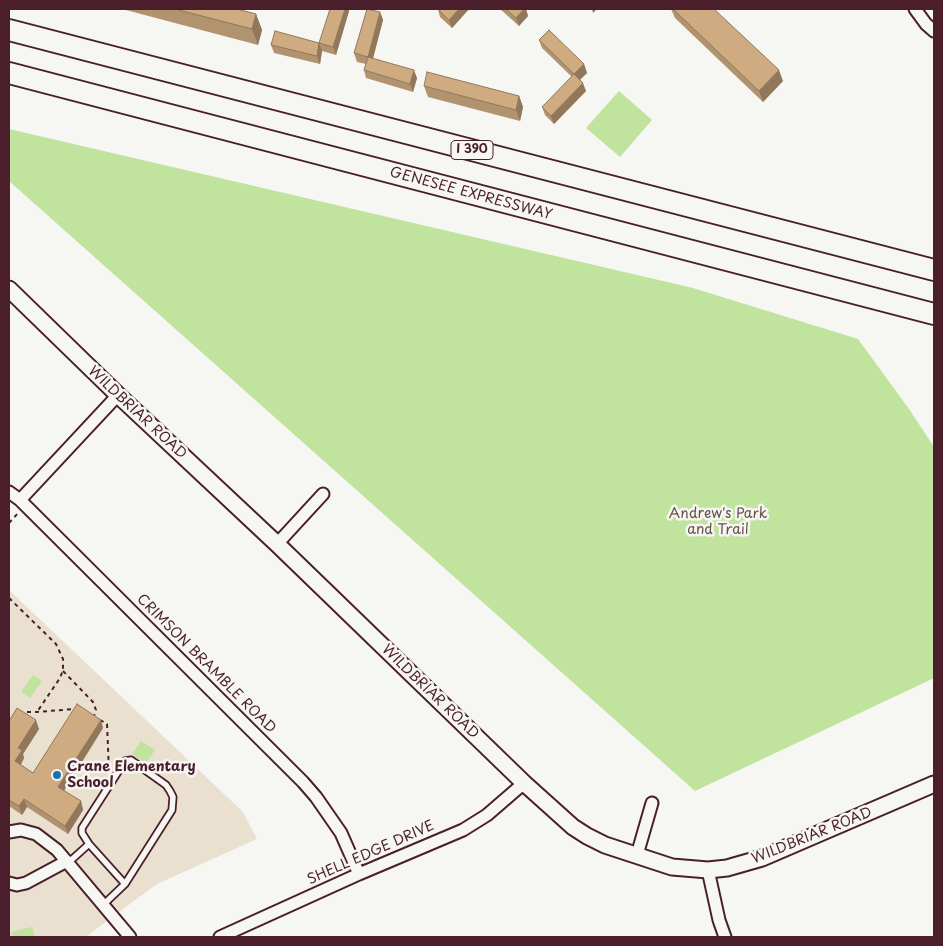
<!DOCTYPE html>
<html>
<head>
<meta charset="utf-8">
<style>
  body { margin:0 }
  #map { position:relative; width:943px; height:946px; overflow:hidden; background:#f6f6f2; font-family:"Playpen Sans",sans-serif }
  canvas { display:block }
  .frame { position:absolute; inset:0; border:10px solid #4a1f2b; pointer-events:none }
</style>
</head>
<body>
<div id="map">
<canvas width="943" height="946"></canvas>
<div class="frame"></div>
</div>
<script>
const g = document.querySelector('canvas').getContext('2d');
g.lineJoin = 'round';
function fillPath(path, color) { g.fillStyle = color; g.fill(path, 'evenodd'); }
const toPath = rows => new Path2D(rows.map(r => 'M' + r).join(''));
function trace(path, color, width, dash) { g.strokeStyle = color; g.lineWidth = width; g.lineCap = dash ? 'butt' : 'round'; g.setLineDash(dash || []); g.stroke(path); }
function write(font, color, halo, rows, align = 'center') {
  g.font = font + ' "Playpen Sans",sans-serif'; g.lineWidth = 5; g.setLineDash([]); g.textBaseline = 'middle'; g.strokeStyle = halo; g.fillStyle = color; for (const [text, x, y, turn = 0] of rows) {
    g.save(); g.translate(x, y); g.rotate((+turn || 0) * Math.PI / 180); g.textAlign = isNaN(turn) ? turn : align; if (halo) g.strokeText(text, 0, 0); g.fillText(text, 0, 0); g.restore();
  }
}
fillPath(toPath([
  [9,590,243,812,257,839,157,884,92,932,87,937,9,937]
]), '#eae0d0');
fillPath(toPath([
  [619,91,652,120,620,157,586,128],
  [9,129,693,288,858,339,909,409,934,447,934,678,695,791,9,181],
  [33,675,42,681,30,698,21,692],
  [141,741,155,750,146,763,132,754],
  [32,927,35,937,13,937,11,932]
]), '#c0e39d');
const lane = toPath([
  [89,844,125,884],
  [68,863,89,844,82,833,82,828,125,761,131,760,166,785,170,791,173,797,172,810,125,884,103,905]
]);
const street = toPath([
  [915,9,926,24,934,31],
  [9,492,20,500,303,782,316,797,341,833,359,874],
  [20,500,118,395],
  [277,544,323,494],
  [9,832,21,830,36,834,57,850,130,937],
  [637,855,652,803],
  [708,870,719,920,725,937],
  [9,883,17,885,26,883,67,861],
  [220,937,359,874,463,830,487,815,524,783]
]);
const secondary = toPath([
  [9,289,118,395,277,544,524,783,573,827,587,836,605,845,672,867,708,870,727,868,762,858,934,784]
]);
const highway = toPath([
  [9,30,934,270],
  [9,73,934,314]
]);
trace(lane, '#4a1f2b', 9);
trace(street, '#4a1f2b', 15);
trace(secondary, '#4a1f2b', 19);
trace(highway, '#4a1f2b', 24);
trace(toPath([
  [9,523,19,512],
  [9,598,56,644,63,659,63,670,60,678,37,712],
  [63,671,93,702,96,710,94,716],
  [19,712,37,712,74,709],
  [100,720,107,724,109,771]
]), '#4a1f2b', 2, [4, 4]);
trace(lane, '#f6f6f2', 5.5);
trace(street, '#f6f6f2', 11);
trace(secondary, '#f6f6f2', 15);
trace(highway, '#f6f6f2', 20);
fillPath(toPath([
  [122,9,237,9,256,14,262,30,258,45],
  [345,9,349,9,349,11,336,55,322,51,320,64,274,53,271,45,319,43],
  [438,9,469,9,452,28,440,17],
  [500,9,526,9,528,16,519,26],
  [671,9,714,9,783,81,763,102,675,18],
  [380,12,383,20,373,59,417,78,413,92,366,78,364,70,366,64,357,62,354,53],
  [539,40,584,64,587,73,580,80,586,91,554,124,545,115,542,107,572,77,542,48],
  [424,86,519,96,523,107,520,121,428,97],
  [9,721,39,729,23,754,24,758,21,765,33,773,103,728,64,791,81,801,83,810,68,834,27,807,22,815,9,806]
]), '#b29370');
fillPath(toPath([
  [345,9,349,9,349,11,336,55,333,47],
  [459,9,469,9,452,28,449,20],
  [524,9,526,9,528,16,519,26,516,18],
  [592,9,597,9,593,13],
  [380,12,383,20,371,65,368,57],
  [256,14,262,30,258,45,252,29],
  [319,43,322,51,320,64,317,56],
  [584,64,587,73,577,82,574,74],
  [414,70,417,78,413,92,410,84],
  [779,70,783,81,763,102,759,91],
  [583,83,586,91,554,124,551,116],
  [519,96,523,107,520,121,516,110],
  [36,720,39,729,23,754,24,758,18,769,15,761,18,748],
  [101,720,103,728,61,795,58,787],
  [24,799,27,807,22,815,19,806],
  [81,801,83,810,68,834,65,826]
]), '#91785b');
const building = toPath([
  [175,9,237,9,256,14,252,29,175,9],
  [330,9,345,9,333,47,319,43,330,9],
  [367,9,380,12,368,57,354,53,367,9],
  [438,9,459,9,449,20,438,9],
  [506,9,524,9,516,18,506,9],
  [673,9,714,9,779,70,759,91,673,9],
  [549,30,584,64,574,74,539,40,549,30],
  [275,31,319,43,317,56,271,45,275,31],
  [368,57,414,70,410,84,364,70,368,57],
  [427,72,519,96,516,110,424,86,427,72],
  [574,74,583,83,551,116,542,107,574,74],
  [77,704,101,720,58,787,81,801,65,826,24,799,19,806,9,800,9,721,17,708,36,720,18,748,22,750,15,761,33,773,77,704]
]);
fillPath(building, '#cfab82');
trace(building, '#91785b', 1);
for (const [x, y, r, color] of [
  [57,775,5,"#1f6fb2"]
]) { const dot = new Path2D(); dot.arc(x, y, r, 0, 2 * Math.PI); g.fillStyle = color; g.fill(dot); trace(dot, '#f6f6f2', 2); }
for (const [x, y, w] of [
  [472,150,42]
]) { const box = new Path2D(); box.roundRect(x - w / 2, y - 9.5, w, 19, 4); g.fillStyle = '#f6f6f2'; g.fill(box); trace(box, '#4a1f2b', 1); }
write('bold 12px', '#4a1f2b', null, [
  ["I 390",472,150]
]);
write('14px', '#4a1f2b', '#f6f6f2', [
  ["GENESEE EXPRESSWAY",471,194,15],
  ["WILDBRIAR ROAD",137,413,43],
  ["CRIMSON BRAMBLE ROAD",206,664,45],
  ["WILDBRIAR ROAD",430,692,44],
  ["WILDBRIAR ROAD",812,836,-22],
  ["SHELL EDGE DRIVE",371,853,-24]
]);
write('14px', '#685048', '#f6f6f2', [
  ["Andrew's Park",718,514],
  ["and Trail",718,530]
]);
write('bold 14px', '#4a1f2b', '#f6f6f2', [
  ["Crane Elementary",67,767],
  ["School",67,783]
], 'left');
</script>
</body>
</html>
